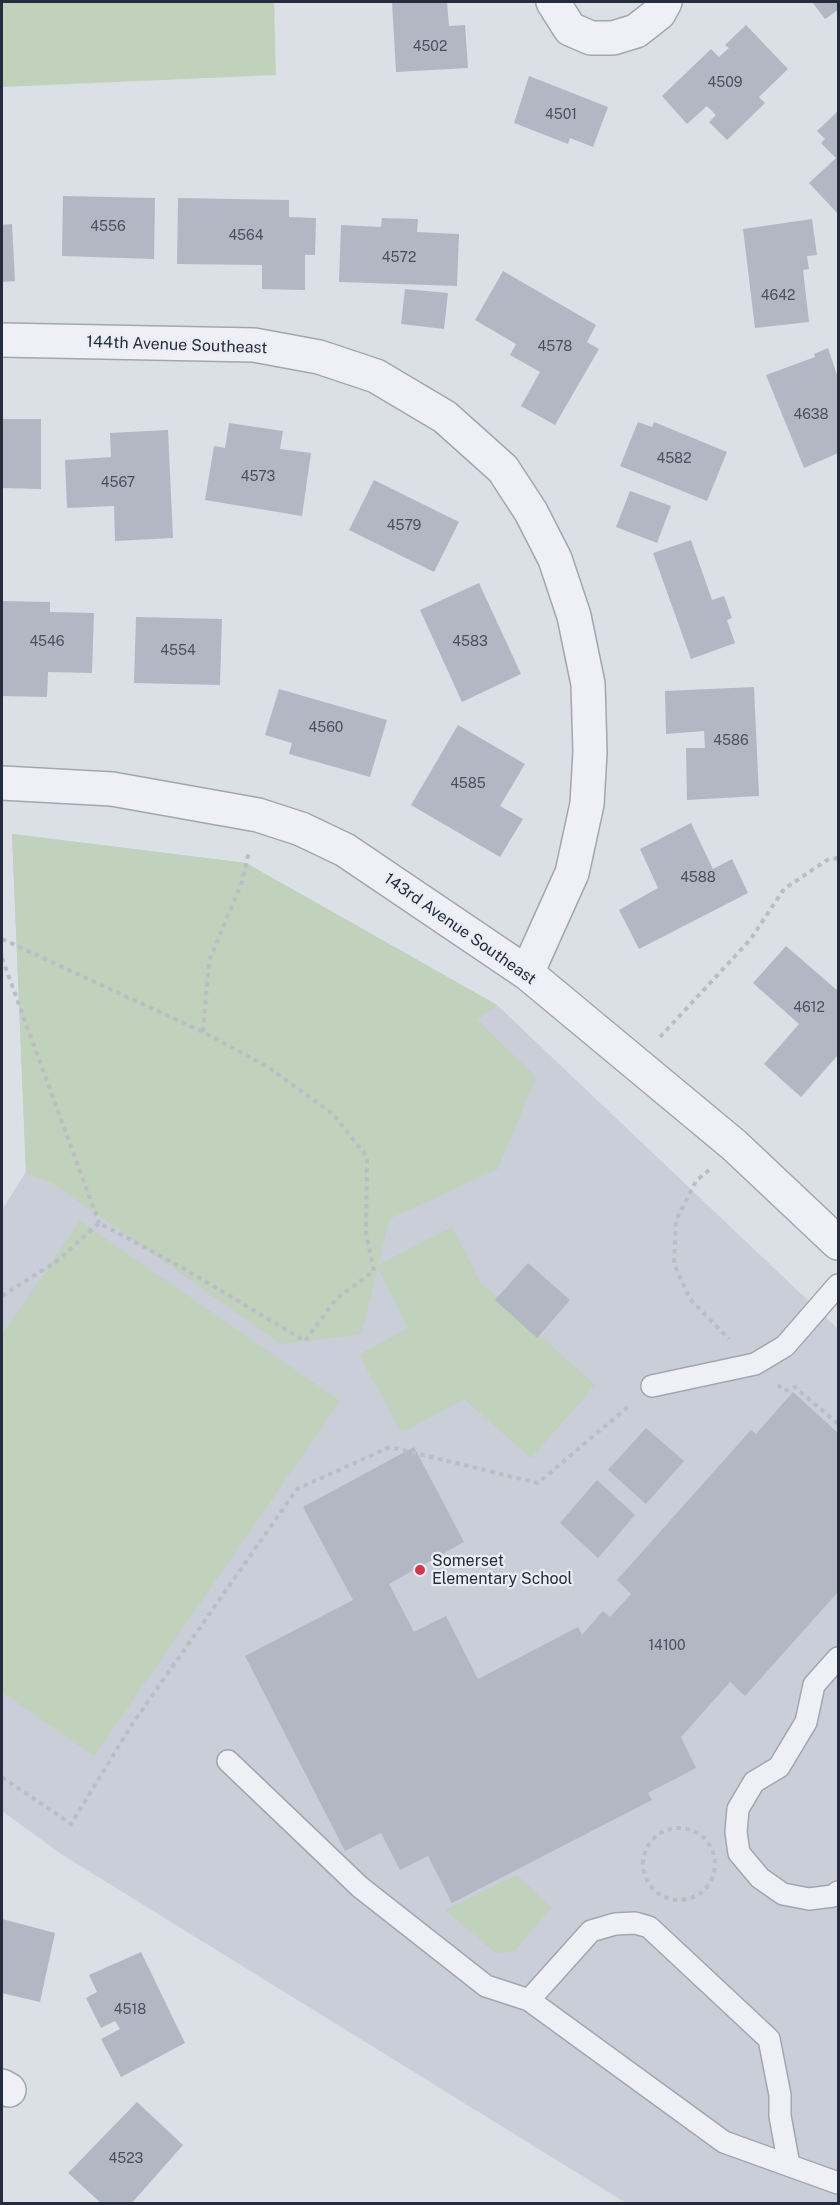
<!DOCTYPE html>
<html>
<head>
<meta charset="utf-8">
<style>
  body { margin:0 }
  #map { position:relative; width:840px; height:2205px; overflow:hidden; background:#dbdfe6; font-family:"Public Sans",sans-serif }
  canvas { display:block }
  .frame { position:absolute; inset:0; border:3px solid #252c3d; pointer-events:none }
</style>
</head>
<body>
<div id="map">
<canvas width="840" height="2205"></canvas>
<div class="frame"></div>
</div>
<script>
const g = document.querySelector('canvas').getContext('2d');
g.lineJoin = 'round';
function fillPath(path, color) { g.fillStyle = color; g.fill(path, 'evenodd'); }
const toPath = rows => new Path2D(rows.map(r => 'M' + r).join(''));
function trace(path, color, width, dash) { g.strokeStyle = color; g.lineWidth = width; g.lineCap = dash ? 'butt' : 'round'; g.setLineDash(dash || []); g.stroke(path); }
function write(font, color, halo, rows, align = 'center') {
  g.font = font + ' "Public Sans",sans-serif'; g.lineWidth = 4.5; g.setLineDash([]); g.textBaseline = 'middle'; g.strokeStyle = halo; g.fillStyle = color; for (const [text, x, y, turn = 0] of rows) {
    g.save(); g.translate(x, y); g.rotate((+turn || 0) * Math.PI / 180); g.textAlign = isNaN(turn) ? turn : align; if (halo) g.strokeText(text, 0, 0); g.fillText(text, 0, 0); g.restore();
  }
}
fillPath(toPath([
  [12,834,246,863,497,1005,838,1329,838,2194,836,2203,626,2203,61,1854,2,1811,2,1210,26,1172]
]), '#c9ced8');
fillPath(toPath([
  [2,2,274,2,276,75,2,87],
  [12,834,246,863,497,1005,477,1020,536,1077,498,1169,389,1219,378,1265,452,1227,480,1282,595,1385,531,1458,464,1399,402,1433,359,1355,408,1328,378,1268,361,1334,281,1344,51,1182,26,1173],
  [80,1221,340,1401,94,1756,2,1692,2,1335],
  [517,1875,551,1907,515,1951,496,1953,445,1910]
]), '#c0d1bc');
fillPath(toPath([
  [392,2,447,2,449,26,465,25,468,68,396,72],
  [812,2,838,2,838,10,825,19],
  [746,25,788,69,759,97,765,103,727,140,709,122,716,115,707,106,687,124,662,96,711,49,719,57,729,48,725,45],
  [529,76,608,107,593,147,570,138,568,144,514,123],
  [838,111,838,214,809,183,836,158,821,143,825,139,817,131],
  [63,196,155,198,154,259,62,256],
  [178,198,289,200,289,217,316,218,315,255,305,255,305,290,262,289,262,265,177,264],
  [382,218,418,219,417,232,459,234,457,286,339,282,341,225,381,227],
  [812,219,817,255,807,256,809,269,803,270,809,322,755,328,743,229],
  [12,224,15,281,2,282,2,225],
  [503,271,596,325,587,342,599,349,555,425,521,406,540,372,510,355,516,344,475,320],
  [405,289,448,293,444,329,401,324],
  [828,348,838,378,838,453,804,468,766,375,815,357,814,354],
  [2,419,41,419,41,489,2,488],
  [638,422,652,427,654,422,727,452,707,501,620,466],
  [229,423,283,431,280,449,311,453,302,516,205,500,214,446,225,448],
  [168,430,173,538,115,541,114,506,67,508,65,460,111,457,110,433],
  [374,480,459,522,434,572,349,530],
  [630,491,671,506,657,543,616,527],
  [691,540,712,600,724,596,732,618,727,620,735,643,691,659,653,553],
  [479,583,521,674,462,702,420,610],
  [2,601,50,602,50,612,94,613,92,673,48,672,47,697,2,696],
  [136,617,222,619,220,685,134,683],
  [754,687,759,796,687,800,686,748,705,748,704,731,666,734,665,691],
  [279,689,387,720,370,777,289,754,292,743,265,735],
  [458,725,525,764,500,806,523,819,500,857,411,805],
  [691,823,713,869,732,859,748,893,639,949,619,910,658,888,640,849],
  [786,946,838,991,838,1055,801,1097,764,1064,799,1024,753,983],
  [528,1263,570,1300,537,1338,495,1300],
  [793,1392,838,1433,838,1592,745,1696,730,1682,681,1737,696,1768,648,1793,652,1800,452,1903,428,1856,400,1870,381,1833,345,1851,245,1656,353,1600,303,1507,414,1447,464,1542,389,1584,414,1632,446,1616,478,1679,578,1627,582,1635,603,1611,610,1617,631,1594,617,1580,751,1430,756,1434],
  [646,1428,684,1461,646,1504,608,1470],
  [597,1480,635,1515,598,1558,560,1523],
  [2,1919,55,1933,40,2002,2,1993],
  [141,1952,185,2043,121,2077,101,2039,120,2029,115,2021,101,2028,86,1998,97,1992,89,1975],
  [137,2102,183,2145,131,2204,102,2204,68,2173]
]), '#b2b8c3');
const lane = toPath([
  [652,1386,755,1364,785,1346,838,1285],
  [838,1658,814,1685,806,1722,779,1767,754,1782,738,1809,736,1832,739,1853,760,1878,783,1894,809,1899,833,1896,838,1892],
  [228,1761,360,1887,486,1986,529,2000,724,2142,838,2183],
  [529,2000,591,1931,615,1924,635,1923,649,1927,769,2039,780,2095,780,2116,789,2165]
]);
const street = toPath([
  [553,2,570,29,591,38,613,38,636,31,659,13,665,2],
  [2,340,254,345,319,357,376,376,445,417,503,469,531,512,555,559,574,616,588,684,590,752,587,804,572,873,527,973],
  [2,783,112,789,258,815,301,829,345,850,527,973,734,1145,838,1243],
  [2,2086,9,2090]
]);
trace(lane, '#a1a6b0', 24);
trace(street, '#a1a6b0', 36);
trace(toPath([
  [2,939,203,1032],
  [2,958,99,1223],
  [660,1037,750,940,784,889,827,860,838,858],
  [709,1170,696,1181,676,1220,674,1264,690,1299,729,1339],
  [2,1296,57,1261,99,1223,183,1268,305,1341,336,1299,374,1271,366,1233,367,1157,333,1114,268,1067,203,1032,209,961,242,882,249,851],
  [778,1385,784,1391,795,1387,838,1424],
  [2,1777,71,1824,133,1723,297,1489,390,1447,538,1483,630,1405],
  '643 1864a36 36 0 1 1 72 0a36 36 0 1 1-72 0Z'
]), '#babdc5', 4, [4.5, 4.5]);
trace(lane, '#eef0f5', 21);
trace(street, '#eef0f5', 33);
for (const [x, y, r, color] of [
  [420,1570,6,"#d33849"]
]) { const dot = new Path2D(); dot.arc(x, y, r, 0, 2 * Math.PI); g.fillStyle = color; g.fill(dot); trace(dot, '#eaeef4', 2); }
write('14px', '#484f5e', null, [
  ["4502",430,47],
  ["4509",725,83],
  ["4501",561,115],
  ["4556",108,227],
  ["4564",246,236],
  ["4572",399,258],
  ["4642",778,296],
  ["4578",555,347],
  ["4638",811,415],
  ["4582",674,459],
  ["4573",258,477],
  ["4567",118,483],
  ["4579",404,526],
  ["4546",47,642],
  ["4583",470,642],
  ["4554",178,651],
  ["4560",326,728],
  ["4586",731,741],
  ["4585",468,784],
  ["4588",698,878],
  ["4612",809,1008],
  ["14100",667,1646],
  ["4518",130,2010],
  ["4523",126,2159]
]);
write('16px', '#252c3d', '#eaeef4', [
  ["144th Avenue Southeast",177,345,2],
  ["143rd Avenue Southeast",460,929,35]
]);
write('16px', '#252c3d', '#eaeef4', [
  ["Somerset",432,1561],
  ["Elementary School",432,1579]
], 'left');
</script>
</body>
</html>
